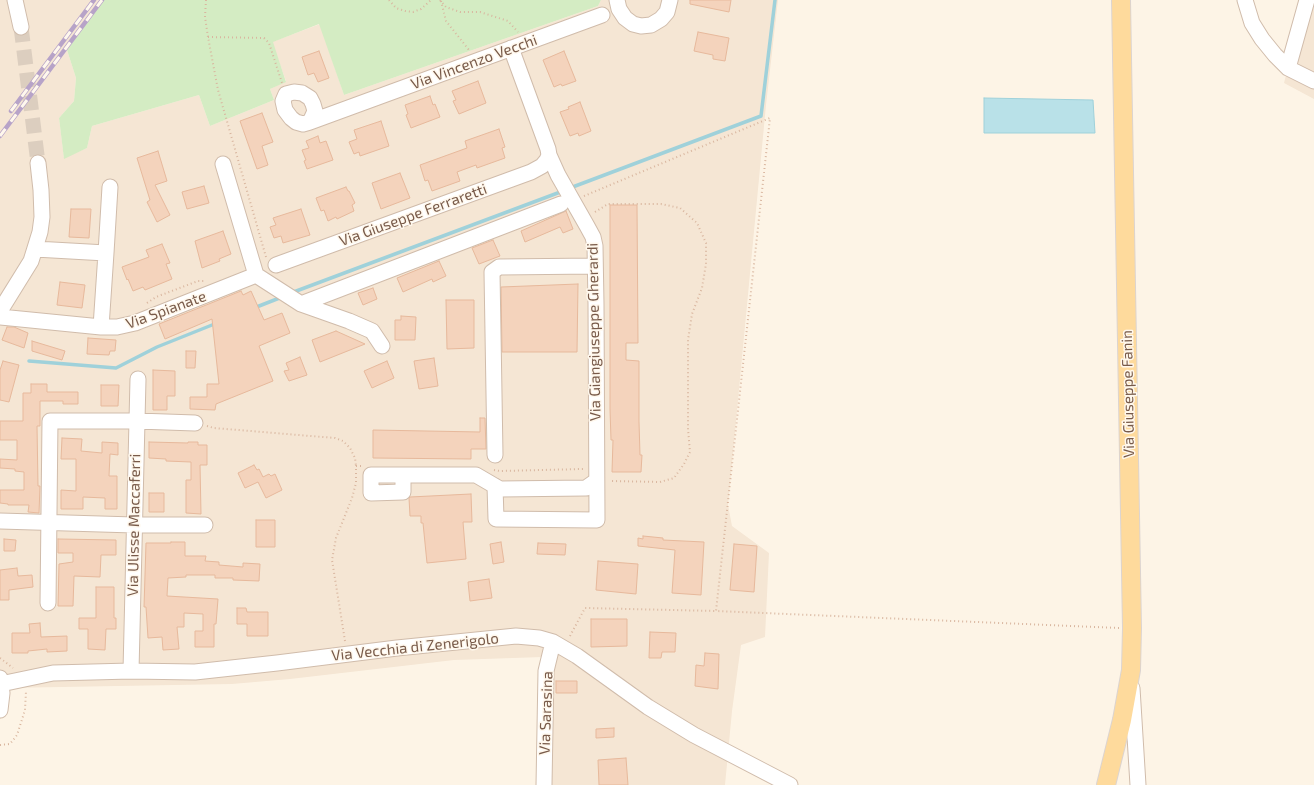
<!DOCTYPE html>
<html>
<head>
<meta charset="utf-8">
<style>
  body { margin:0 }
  canvas { display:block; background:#fdf4e6 }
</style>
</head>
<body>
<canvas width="1314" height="785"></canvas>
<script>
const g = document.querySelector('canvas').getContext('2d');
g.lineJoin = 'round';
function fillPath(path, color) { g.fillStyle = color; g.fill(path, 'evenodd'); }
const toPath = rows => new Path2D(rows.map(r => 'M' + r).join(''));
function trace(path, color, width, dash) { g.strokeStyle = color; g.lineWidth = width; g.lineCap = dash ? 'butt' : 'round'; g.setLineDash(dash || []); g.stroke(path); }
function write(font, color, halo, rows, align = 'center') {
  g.font = font + ' "Exo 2",sans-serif'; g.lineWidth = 3; g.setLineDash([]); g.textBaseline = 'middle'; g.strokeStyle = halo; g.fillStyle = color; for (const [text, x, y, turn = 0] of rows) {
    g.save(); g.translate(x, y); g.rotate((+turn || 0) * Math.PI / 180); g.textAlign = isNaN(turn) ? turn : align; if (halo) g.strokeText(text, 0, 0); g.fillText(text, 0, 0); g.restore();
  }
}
fillPath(toPath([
  [0,0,102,0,67,50,76,78,74,101,59,118,64,158,87,148,92,126,199,95,210,126,274,100,270,89,286,81,272,42,320,24,344,95,598,6,601,0,778,0,766,105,728,505,732,526,769,553,765,637,741,645,732,711,725,785,542,785,543,657,454,660,290,679,232,684,5,688,1,719,0,719],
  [1305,0,1314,0,1314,99,1284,83]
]), '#f5e6d4');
fillPath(toPath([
  [102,0,601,0,598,6,344,95,319,24,273,42,286,82,270,89,274,100,210,126,199,95,92,126,87,148,64,159,59,118,74,101,76,78,67,50]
]), '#d4ecc3');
const water = toPath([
  [984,98,1093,100,1095,133,984,133,984,98]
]);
fillPath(water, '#b9e1e8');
trace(water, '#9fd1da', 1);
trace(toPath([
  [570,188,761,116,775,0],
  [291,293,563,191],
  [254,308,282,297],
  [29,361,116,368,157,347,217,323]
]), '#9fd1da', 3.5);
const building = toPath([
  [690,0,731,0,729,12,690,4,690,0],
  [698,32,729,38,725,61,713,59,713,55,694,51,698,32],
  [319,51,329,78,318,82,314,73,308,75,302,57,319,51],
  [564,51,576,81,562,86,561,84,554,87,543,60,564,51],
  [478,81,486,103,459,114,453,101,456,100,452,91,478,81],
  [430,96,433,105,435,104,440,117,411,128,406,115,408,114,405,105,430,96],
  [580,102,591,131,579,136,578,133,570,136,560,112,569,109,568,107,580,102],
  [262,113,273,142,262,146,268,165,257,169,240,121,262,113],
  [381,121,389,146,360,156,359,152,354,154,349,142,357,139,354,130,381,121],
  [499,129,505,147,502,148,505,158,477,168,476,165,457,172,460,181,432,191,428,180,425,181,420,165,467,148,465,141,499,129],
  [318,136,320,143,326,141,333,160,307,169,304,161,306,160,302,150,309,148,306,141,318,136],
  [158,151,167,181,155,185,170,215,157,222,147,202,150,200,137,158,158,151],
  [400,173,410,198,381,209,372,183,400,173],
  [204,186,209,203,187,209,182,192,204,186],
  [346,187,348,191,349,191,355,203,352,205,354,211,337,219,336,217,328,221,324,210,321,211,316,198,346,187],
  [610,205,637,205,638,343,626,343,626,360,639,361,639,422,640,455,642,455,641,472,612,472,613,440,611,440,610,409,610,205],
  [71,209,91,209,89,238,69,237,71,209],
  [301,209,310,235,283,243,281,236,274,238,270,227,276,225,273,218,301,209],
  [566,211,573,229,563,233,560,227,525,242,521,231,566,211],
  [223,231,231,254,219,259,220,261,202,268,195,241,223,231],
  [493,240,500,256,479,264,472,248,493,240],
  [162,244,170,263,166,264,172,279,145,290,143,287,133,291,128,279,127,280,122,267,149,257,146,250,162,244],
  [439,261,446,276,433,282,432,279,403,292,397,278,439,261],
  [60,282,85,285,82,308,57,305,60,282],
  [578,284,577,352,502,352,501,287,578,284],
  [373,288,377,299,363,305,358,293,373,288],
  [241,291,243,295,251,291,264,320,282,313,290,333,259,346,273,381,216,404,215,410,190,409,190,397,207,397,207,384,219,384,212,319,165,339,159,324,241,291],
  [446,300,474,300,474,348,447,349,446,300],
  [401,316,416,317,415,340,395,340,395,320,401,320,401,316],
  [7,327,14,327,28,333,24,348,2,340,7,327],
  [336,331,365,344,320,362,312,340,336,331],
  [88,338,116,340,115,351,110,351,109,355,87,354,88,338],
  [32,341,65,351,62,360,32,351,32,341],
  [186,351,196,351,195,368,186,368,186,351],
  [300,357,307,375,289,381,284,371,289,370,286,363,300,357],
  [434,358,438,386,419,389,414,361,434,358],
  [3,361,19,365,9,402,0,400,0,370,3,361],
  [387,361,394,378,372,388,364,371,387,361],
  [153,370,175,371,175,396,167,396,167,410,153,410,153,370],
  [31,384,47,384,47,392,78,392,78,404,63,404,63,401,40,401,40,426,37,426,38,486,40,486,39,513,28,512,29,505,8,505,8,504,0,503,0,490,24,490,24,472,15,471,15,469,0,468,0,459,17,460,17,440,0,440,0,421,23,421,23,393,31,393,31,384],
  [101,385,119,385,118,406,101,406,101,385],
  [480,418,485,418,486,449,471,449,471,459,373,458,373,430,480,432,480,418],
  [62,438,82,439,81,451,102,453,102,442,118,443,118,455,110,454,109,476,117,476,117,509,105,509,105,498,83,497,83,509,61,509,61,490,76,491,76,459,61,459,62,438],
  [149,442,188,443,188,442,198,442,198,445,207,445,207,465,200,465,201,514,186,513,186,480,191,480,191,462,166,461,166,459,149,458,149,442],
  [254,465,257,470,259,469,263,477,269,474,271,476,275,474,282,490,266,498,258,482,245,488,238,473,254,465],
  [149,493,164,493,164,512,149,512,149,493],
  [471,494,472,522,463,522,466,559,427,563,423,523,421,523,421,516,410,516,409,498,410,497,471,494],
  [256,520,275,520,275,547,256,547,256,520],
  [643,536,663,538,663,540,704,542,701,595,672,593,675,550,638,546,638,538,643,539,643,536],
  [4,539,16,540,15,551,4,551,4,539],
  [58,539,116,540,116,555,101,555,100,577,74,576,73,606,58,606,59,564,73,562,73,553,58,553,58,539],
  [171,542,185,542,185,556,206,556,205,561,219,562,219,565,243,567,243,563,260,564,259,581,233,580,233,578,215,578,215,575,186,575,186,577,168,578,167,596,218,599,216,624,214,624,214,647,195,647,195,631,203,631,203,614,184,613,184,627,177,627,179,649,163,650,162,637,148,638,146,607,144,607,146,543,171,543,171,542],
  [501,542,504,562,493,564,490,544,501,542],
  [538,543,566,544,565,555,537,554,538,543],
  [734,544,757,546,754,592,730,590,734,544],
  [598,561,638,564,636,594,596,590,598,561],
  [17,568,18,576,32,575,33,587,9,590,9,600,0,600,0,570,17,568],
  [489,579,492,598,470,601,468,582,489,579],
  [96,587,114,587,114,618,116,618,116,629,106,629,105,650,88,649,88,629,79,629,79,618,96,618,96,587],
  [237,608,246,608,247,612,268,612,268,636,247,636,247,624,237,624,237,608],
  [591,619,627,619,627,646,591,647,591,619],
  [40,623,41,637,67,636,67,651,47,652,47,649,28,651,28,653,12,653,12,633,30,633,29,624,40,623],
  [650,632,676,633,675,652,662,652,661,658,649,658,650,632],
  [705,653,719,654,718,689,695,686,696,665,704,666,705,653],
  [556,681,577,681,577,693,556,693,556,681],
  [614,728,614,737,596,738,596,729,614,728],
  [626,758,628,785,599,785,598,760,626,758]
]);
fillPath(building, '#f4d3bc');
trace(building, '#e7b99c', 1);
trace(toPath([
  [21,27,38,163]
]), '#dccebf', 15, [15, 8]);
const minor = toPath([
  [15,0,21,27],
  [617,0,619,9,625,18,633,24,641,26,651,25,661,19,667,12,670,0],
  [1245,0,1252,23,1262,39,1275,55,1288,68,1314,81],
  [1288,68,1307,0],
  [294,92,302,93,310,98,313,104,315,111,310,122,303,124,296,122,291,118,285,110,283,101,286,94,294,92],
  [310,122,602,15],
  [223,164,256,275,301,304,349,321,372,331,382,346],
  [35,249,106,253,101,327],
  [106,253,110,187],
  [276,265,531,172,542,166,547,160,549,155,548,149,511,48],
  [301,304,561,204],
  [0,311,31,261,40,232,42,217,41,190,38,163],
  [0,317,101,327,117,327,135,323,256,275],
  [495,455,492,272,499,267,595,266],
  [403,475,403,492,371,493,371,475,476,475,500,489,586,488,596,481],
  [495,486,496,519,597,520,596,304,595,246,593,237,587,226,558,175,549,155],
  [0,521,134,525,205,525],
  [48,603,50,421,137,421,195,423],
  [131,671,138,379],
  [0,678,2,693,0,710],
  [1,684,53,673,131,671,195,672,277,663,397,648,516,636,539,638,553,642,577,656,648,707,694,735,790,785],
  [1132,688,1138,785],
  [544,785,546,671,553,642]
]);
const major = toPath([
  [1106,785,1122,720,1131,670,1132,628,1121,0]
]);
trace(minor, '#d0bcab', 17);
trace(major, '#dcd4d0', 20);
trace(toPath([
  [206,0,205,17,208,37,218,90,266,257],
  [389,0,396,8,405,11,413,12,421,9,431,0],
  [440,0,446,7,460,12,480,12,508,21,518,32],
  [441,1,446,21,469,50],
  [208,37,264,38,269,43,282,83],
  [584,196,770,118,716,611,1119,628],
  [595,212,608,204,661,204,680,208,697,223,706,243,706,264,702,288,692,314,688,340,688,429,690,452,684,464,674,478,660,482,610,481],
  [147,303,156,297,198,281,204,281],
  [207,426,214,428,335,438,343,441,350,448,355,458,356,466],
  [494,470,500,471,583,469],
  [570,636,585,608,716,611],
  [345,641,332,560,336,538,352,498,356,483,356,466,362,466],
  [0,658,13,668],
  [0,745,10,744,17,735,25,710,26,691]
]), '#d9b69f', 2, [1, 3]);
trace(minor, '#fff', 15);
trace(major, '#feda9c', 18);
const rail = toPath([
  [11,111,94,0],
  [0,136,102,0]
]);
trace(rail, '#b7a3c8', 4.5);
trace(rail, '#fff8ed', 3, [9]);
write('15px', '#785a49', '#fff8ed', [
  ["Via Vincenzo Vecchi",474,62,-20],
  ["Via Giuseppe Ferraretti",413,215,-20],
  ["Via Spianate",166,310,-20],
  ["Via Giangiuseppe Gherardi",594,332,-91],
  ["Via Giuseppe Fanin",1128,394,-91],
  ["Via Ulisse Maccaferri",134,525,-89],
  ["Via Vecchia di Zenerigolo",415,647,-6],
  ["Via Sarasina",546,713,-88]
]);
</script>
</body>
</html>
